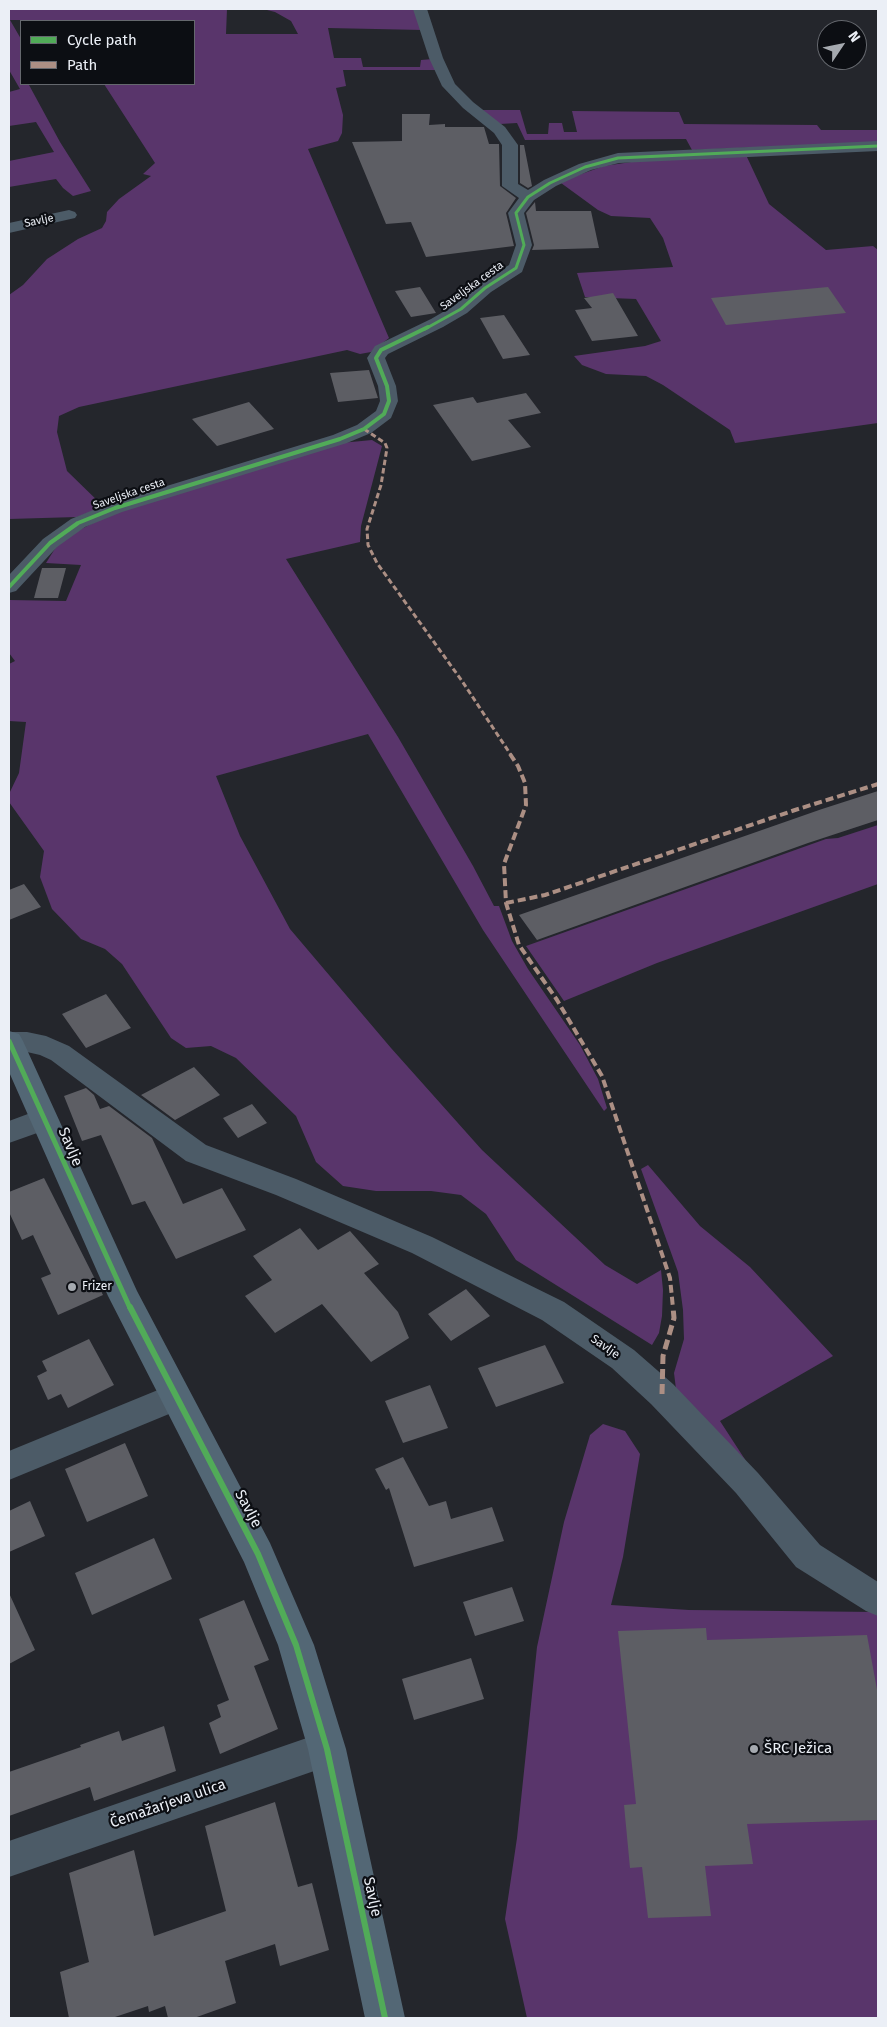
<!DOCTYPE html>
<html>
<head>
<meta charset="utf-8">
<style>
  body { margin:0 }
  #map { position:relative; width:887px; height:2027px; overflow:hidden; background:#24262c; font-family:"Fira Sans",sans-serif }
  canvas { display:block }
  .frame { position:absolute; inset:0; border:10px solid #ebeff6; pointer-events:none }
  .legend { position:absolute; left:20px; top:20px; width:175px; height:65px; box-sizing:border-box; background:#0c0e13; border:1px solid #65686e; margin:0; padding:6px 9px; list-style:none; font-size:15px; color:#ebeff6 }
  .legend li { display:flex; align-items:center; gap:10px; height:25px }
  .legend b { width:25px; border:1px solid #65686e }
  .north { position:absolute; left:817px; top:20px; width:50px; height:50px; box-sizing:border-box; background:#0c0e13; border:1px solid #65686e; border-radius:50%; rotate:56deg; font-size:14px; font-weight:700; line-height:20px; text-align:center; color:#ebeff6 }
  .north::after { content:''; display:block; margin:auto; width:18px; height:22px; background:#a5a9af; clip-path:polygon(50% 0,100% 100%,50% 72%,0 100%) }
</style>
</head>
<body>
<div id="map">
<canvas width="887" height="2027"></canvas>
<div class="frame"></div>
<ul class="legend">
<li><b style="height:6px;background:#51ab58"></b>Cycle path</li>
<li><b style="height:6px;background:#ac8f84"></b>Path</li>
</ul>
<div class="north">N</div>
</div>
<script>
const g = document.querySelector('canvas').getContext('2d');
g.lineJoin = 'round';
function fillPath(path, color) { g.fillStyle = color; g.fill(path, 'evenodd'); }
const toPath = rows => new Path2D(rows.map(r => 'M' + r).join(''));
function trace(path, color, width, dash) { g.strokeStyle = color; g.lineWidth = width; g.lineCap = dash ? 'butt' : 'round'; g.setLineDash(dash || []); g.stroke(path); }
function write(font, color, halo, rows, align = 'center') {
  g.font = font + ' "Fira Sans",sans-serif'; g.lineWidth = 4.5; g.setLineDash([]); g.textBaseline = 'middle'; g.strokeStyle = halo; g.fillStyle = color; for (const [text, x, y, turn = 0] of rows) {
    g.save(); g.translate(x, y); g.rotate((+turn || 0) * Math.PI / 180); g.textAlign = isNaN(turn) ? turn : align; if (halo) g.strokeText(text, 0, 0); g.fillText(text, 0, 0); g.restore();
  }
}
fillPath(toPath([
  [9,9,227,9,226,34,298,34,291,21,275,12,263,9,417,9,423,30,328,28,334,58,361,58,363,67,420,67,421,60,433,59,437,70,343,70,346,86,336,88,343,115,342,133,338,141,308,149,389,338,371,352,360,354,347,350,79,407,59,416,57,432,67,471,104,507,77,517,9,519,9,295,23,285,47,259,78,239,102,228,106,221,107,212,119,199,151,176,143,174,155,163,104,84,194,84,194,21,10,20,21,39,21,84,36,84,29,85,60,142,91,191,73,196,63,188,56,179,9,187,9,161,54,152,36,122,9,126,9,92,20,89,9,70],
  [478,110,520,110,527,134,548,134,549,123,562,123,564,132,577,132,572,111,679,112,684,124,817,125,821,130,878,130,878,142,692,150,686,139,525,140,517,123,500,124],
  [746,155,769,204,826,250,873,246,878,250,878,423,735,443,730,430,663,385,646,376,606,374,582,365,574,356,645,346,661,341,636,299,585,297,577,273,673,267,663,238,650,218,611,216,598,210,561,183,573,177,604,166,638,161],
  [372,440,382,446,361,526,360,542,286,559,398,737,473,866,494,906,499,906,512,941,528,969,580,1045,598,1079,607,1108,604,1111,483,930,368,734,216,776,240,836,290,929,391,1048,482,1150,605,1265,637,1284,661,1270,663,1290,662,1316,659,1333,652,1345,516,1260,486,1214,461,1195,431,1191,376,1191,343,1186,316,1162,296,1116,236,1058,211,1046,186,1048,171,1038,122,964,105,949,81,939,52,909,40,877,44,851,9,802,9,794,19,773,26,722,9,721,9,664,15,661,9,653,9,600,66,601,81,565,46,563,56,547,68,536,112,513,341,443],
  [878,825,878,884,657,963,564,1001,526,946,826,839,838,838],
  [648,1165,700,1226,750,1267,833,1356,720,1421,746,1461,677,1397,674,1373,684,1339,683,1310,678,1272,641,1169],
  [603,1424,625,1431,640,1454,623,1557,611,1605,689,1610,876,1612,878,1614,878,2018,527,2018,505,1919,517,1838,537,1647,564,1522,590,1435]
]), '#59356b');
fillPath(toPath([
  [402,114,430,114,429,125,445,124,445,127,484,127,489,144,499,144,500,186,516,198,506,213,514,246,426,257,411,222,386,224,352,142,402,141],
  [520,145,524,145,532,186,528,188,520,183],
  [535,202,536,211,591,211,599,248,532,250,534,245,526,213],
  [420,287,436,313,411,317,395,291],
  [828,287,846,313,726,325,711,298],
  [613,293,638,336,592,341,575,310,592,308,584,298],
  [504,315,530,355,503,359,480,318],
  [369,370,378,398,338,402,330,373],
  [526,393,541,413,508,420,531,447,472,461,433,405,473,397,477,403],
  [249,402,274,429,217,446,192,419],
  [42,568,66,568,58,598,34,598],
  [878,791,878,820,808,843,537,940,519,915,822,809],
  [24,884,41,907,9,920,9,890],
  [106,994,131,1028,86,1048,62,1014],
  [194,1067,220,1095,175,1120,141,1095],
  [86,1088,94,1095,100,1109,109,1106,152,1138,183,1204,222,1188,246,1230,176,1259,145,1201,132,1205,101,1135,82,1141,64,1096],
  [252,1104,267,1123,238,1138,223,1118],
  [44,1178,103,1295,58,1315,41,1278,51,1274,33,1235,22,1240,9,1212,9,1192],
  [300,1228,318,1250,350,1231,379,1264,364,1273,398,1312,409,1338,371,1362,322,1304,275,1333,245,1296,272,1280,253,1256],
  [466,1289,490,1316,451,1341,428,1314],
  [89,1339,114,1385,68,1408,61,1394,48,1400,37,1376,47,1371,42,1361],
  [545,1345,564,1383,496,1407,478,1368],
  [430,1385,448,1428,403,1443,385,1401],
  [125,1443,148,1496,87,1522,65,1469],
  [403,1457,429,1506,446,1501,451,1519,492,1507,504,1541,414,1567,389,1488,386,1490,375,1469],
  [30,1501,45,1536,9,1552,9,1511],
  [154,1538,172,1579,92,1615,75,1573],
  [512,1587,524,1621,475,1636,463,1602],
  [9,1593,35,1650,9,1664],
  [244,1600,269,1660,254,1666,278,1729,220,1754,209,1723,221,1717,217,1705,229,1700,199,1619],
  [706,1628,707,1640,867,1635,878,1695,878,1820,747,1824,753,1864,705,1866,711,1916,648,1918,642,1867,630,1868,624,1805,636,1804,618,1631],
  [471,1658,484,1699,414,1720,402,1679],
  [164,1726,176,1771,94,1801,90,1787,9,1816,9,1772,81,1747,80,1745,119,1731,122,1741],
  [275,1802,298,1887,312,1883,329,1950,280,1966,275,1944,225,1961,236,2003,194,2018,168,2018,165,2006,149,2012,148,2006,112,2018,69,2018,60,1972,89,1962,69,1873,134,1850,154,1936,226,1911,205,1826]
]), '#5d5e64');
fillPath(toPath([
  [413,9,427,9,443,58,455,84,473,102,505,127,518,145,518,184,528,190,544,180,579,164,618,153,878,141,878,151,619,163,591,170,556,186,534,200,524,213,532,245,522,272,491,292,467,313,443,327,388,354,385,358,396,386,398,401,391,418,371,433,347,443,122,512,85,527,57,547,16,591,9,593,9,575,43,539,71,519,108,504,333,435,357,425,376,411,380,401,378,386,367,358,375,346,431,319,455,305,479,284,509,265,516,245,508,213,519,198,502,186,502,145,494,133,463,108,442,86,429,58,413,9],
  [69,210,75,212,77,215,75,218,9,233,9,223,69,210],
  [9,1032,27,1032,46,1036,69,1046,206,1145,296,1179,432,1237,564,1302,634,1350,673,1384,758,1473,820,1545,878,1582,878,1616,866,1611,796,1567,736,1493,651,1404,612,1368,542,1320,412,1253,276,1195,186,1161,51,1060,40,1055,27,1052,9,1052,9,1032],
  [44,1108,54,1111,58,1119,54,1127,9,1143,9,1121,44,1108],
  [175,1383,186,1387,191,1397,186,1407,9,1480,9,1451,175,1383],
  [327,1731,340,1736,345,1749,340,1762,9,1877,9,1841,327,1731]
]), '#4c5b67');
fillPath(toPath([
  [9,1031,19,1034,23,1041,137,1291,270,1543,314,1645,346,1749,405,2018,365,2018,308,1749,278,1645,244,1562,108,1296,9,1072,9,1031]
]), '#536775');
trace(toPath([
  [364,429,385,443,387,448,381,485,367,529,368,545,377,563,462,681,511,755]
]), '#ac8f84', 3, [5.5, 3]);
trace(toPath([
  [510,754,518,766,525,783,526,805,504,864,506,903,519,945,557,1000,602,1076,670,1278,673,1308],
  [506,903,545,895,795,810,878,784]
]), '#ac8f84', 4, [8, 4]);
trace(toPath([
  [662,1394,663,1356,674,1318,673,1307]
]), '#ac8f84', 5, [10, 5]);
trace(toPath([
  [425,329,461,309,485,288,516,268,524,245,516,213,528,197,550,183,585,167,618,158,878,146]
]), '#51ab58', 3);
trace(toPath([
  [9,587,50,543,78,523,115,508,340,439,364,429,384,414,389,401,387,386,376,358,381,350,428,327]
]), '#51ab58', 4);
trace(toPath([
  [9,1041,130,1308]
]), '#51ab58', 5);
trace(toPath([
  [130,1307,258,1554,296,1645,327,1749,385,2018]
]), '#51ab58', 6);
for (const [x, y, r, color] of [
  [72,1287,5,"#a5a9af"],
  [754,1749,5,"#a5a9af"]
]) { const dot = new Path2D(); dot.arc(x, y, r, 0, 2 * Math.PI); g.fillStyle = color; g.fill(dot); trace(dot, '#0c0e13', 2); }
write('11px', '#ebeff6', '#0c0e13', [
  ["Savlje",39,221,-12],
  ["Saveljska cesta",472,286,-36],
  ["Saveljska cesta",129,494,-19]
]);
write('12px', '#ebeff6', '#0c0e13', [
  ["Frizer",82,1287]
], 'left');
write('12px', '#ebeff6', '#0c0e13', [
  ["Savlje",605,1347,35]
]);
write('15px', '#ebeff6', '#0c0e13', [
  ["Savlje",70,1147,67],
  ["Savlje",248,1509,62],
  ["Čemažarjeva ulica",168,1804,-19],
  ["Savlje",372,1897,78]
]);
write('15px', '#ebeff6', '#0c0e13', [
  ["ŠRC Ježica",764,1749]
], 'left');
</script>
</body>
</html>
